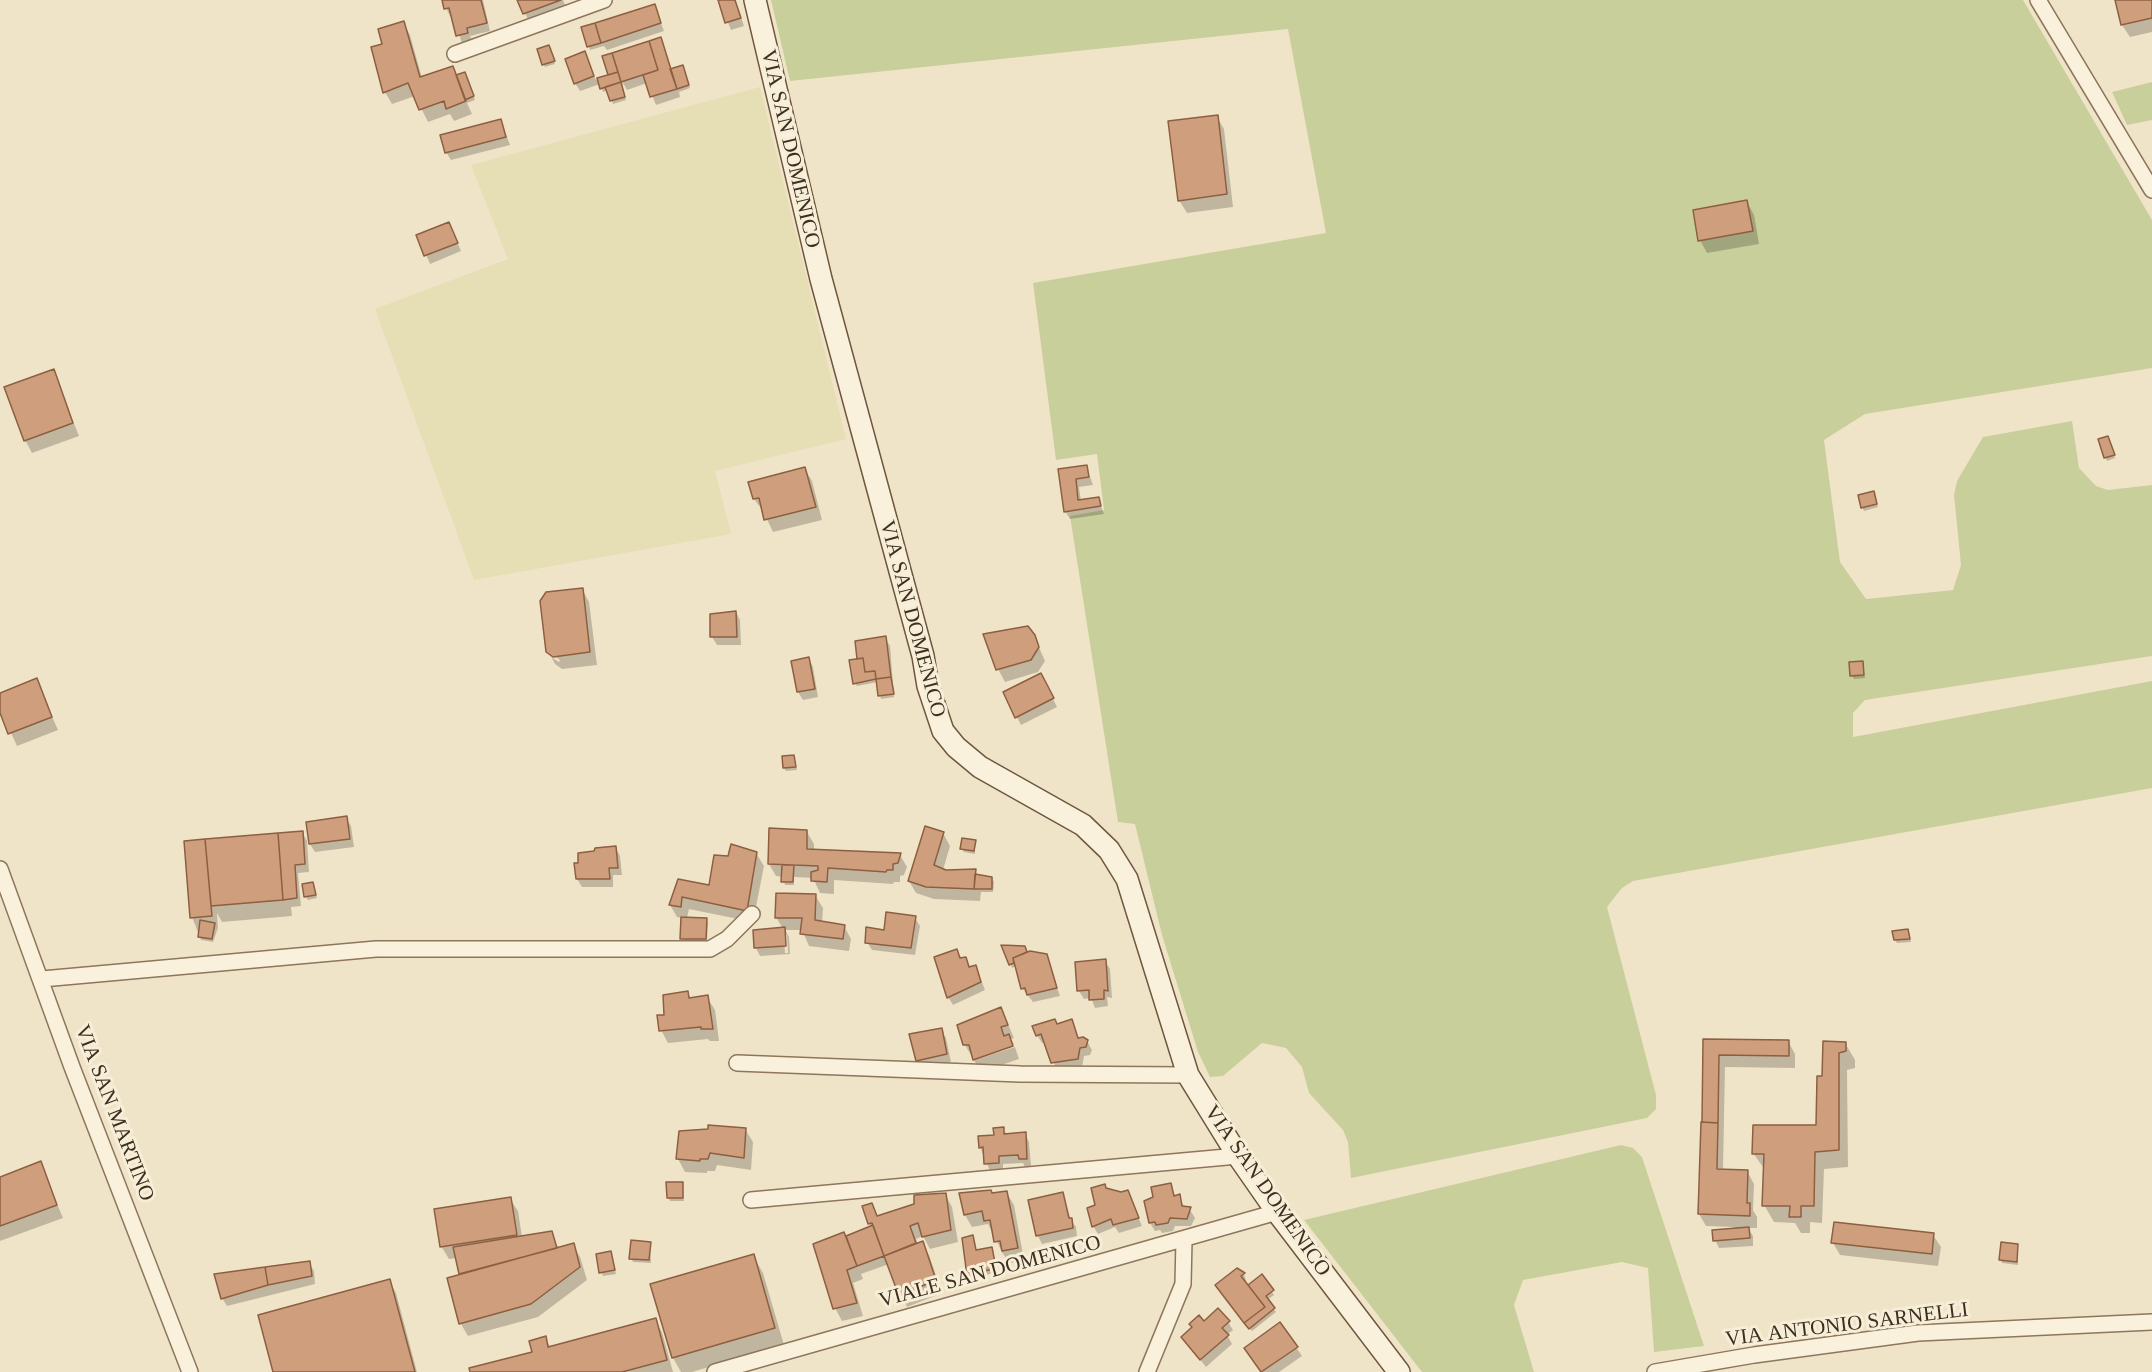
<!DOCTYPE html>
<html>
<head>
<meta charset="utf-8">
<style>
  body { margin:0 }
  canvas { display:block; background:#f0e4c8 }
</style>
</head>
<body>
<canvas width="2152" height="1372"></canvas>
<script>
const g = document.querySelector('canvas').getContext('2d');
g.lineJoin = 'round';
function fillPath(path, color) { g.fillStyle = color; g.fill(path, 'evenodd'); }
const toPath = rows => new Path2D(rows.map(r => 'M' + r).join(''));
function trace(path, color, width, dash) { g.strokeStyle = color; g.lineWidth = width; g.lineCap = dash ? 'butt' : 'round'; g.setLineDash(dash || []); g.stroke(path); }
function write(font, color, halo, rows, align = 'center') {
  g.font = font + ' "Times New Roman",serif'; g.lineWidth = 6; g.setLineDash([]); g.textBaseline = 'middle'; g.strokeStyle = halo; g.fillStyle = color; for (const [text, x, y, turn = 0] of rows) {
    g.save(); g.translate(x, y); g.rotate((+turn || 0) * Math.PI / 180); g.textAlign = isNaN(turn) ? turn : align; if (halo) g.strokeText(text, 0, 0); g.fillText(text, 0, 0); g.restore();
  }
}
fillPath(toPath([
  [760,87,846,439,715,471,731,534,474,580,375,309,508,259,471,165]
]), '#e6deb5');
fillPath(toPath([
  [771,0,2023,0,2152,220,2152,368,1865,414,1824,440,1840,562,1866,599,1953,590,1961,565,1954,495,1957,481,1983,437,2072,421,2079,468,2096,486,2108,490,2152,485,2152,656,1865,700,1853,713,1853,737,2152,681,2152,788,1633,881,1622,888,1607,907,1656,1095,1656,1109,1647,1118,1351,1178,1348,1142,1343,1130,1309,1093,1302,1067,1286,1048,1262,1043,1223,1076,1210,1077,1198,1052,1162,935,1135,824,1118,822,1070,516,1104,510,1097,454,1056,460,1033,283,1326,233,1288,29,790,81],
  [2152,82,2152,120,2127,125,2112,92],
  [1621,1145,1633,1148,1642,1157,1704,1346,1654,1352,1648,1268,1622,1262,1523,1280,1514,1305,1534,1372,1422,1372,1304,1220]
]), '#c9cf9b');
fillPath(toPath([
  [444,0,483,0,490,31,470,36,472,41,462,43,453,16,450,16,446,8],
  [519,0,563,0,568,12,531,26],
  [719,0,735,0,744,26,731,30],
  [2116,0,2152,0,2152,32,2130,37,2122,25],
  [654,6,664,31,607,50,604,46,590,50,583,28],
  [403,22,410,35,422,78,466,77,475,100,467,103,472,114,454,121,450,114,428,122,415,96,392,104,385,92,384,45],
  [660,39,672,70,684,70,690,88,679,92,680,97,656,105,647,83,627,90,621,80,626,100,613,104,608,90,603,92,600,84,580,91,575,83,585,53,596,80,610,76],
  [551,50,555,64,545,67,543,64],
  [1217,117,1224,129,1233,207,1187,213,1179,200],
  [501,121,510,145,451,160,446,152],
  [1747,202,1754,215,1759,244,1707,253,1700,240],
  [449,223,461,251,430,264,418,236],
  [53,371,79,436,32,453,25,440],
  [2109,441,2115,458,2107,461,2105,457],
  [1086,466,1093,485,1079,487,1081,501,1098,499,1104,514,1070,519,1065,511,1060,470],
  [804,468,812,481,822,520,773,532,763,511,754,499,750,483],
  [1875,496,1878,507,1864,511,1862,507],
  [582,589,589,602,597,665,562,669,555,664,548,651],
  [551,654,560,660,559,662,551,657],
  [736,612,740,620,741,645,717,645,712,637],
  [1034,636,1045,661,1038,672,1005,682,998,669],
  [885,638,890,646,894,697,881,699,878,682,857,686,855,683,860,660],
  [809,659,813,667,818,697,803,700,798,692],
  [1862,663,1865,678,1854,679,1852,675],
  [36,680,58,730,17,746,0,709,0,694],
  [1045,683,1057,707,1021,725,1017,717],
  [793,756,797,770,786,771,784,768],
  [346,818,351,826,354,847,315,852,310,844,308,823],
  [302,832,307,841,309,872,298,873,301,906,291,907,292,916,222,922,217,913,218,928,213,942,201,940,192,917],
  [807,832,814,844,814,851,900,855,907,867,904,875,900,876,900,882,894,882,893,884,834,880,834,894,820,893,813,878,794,877,794,885,785,885,783,877,776,876,769,864],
  [943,833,950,846,943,870,975,871,978,876,992,878,994,882,993,892,981,892,980,901,934,899,916,893,909,881],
  [975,842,975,854,964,852,962,849],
  [616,848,620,856,622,875,613,875,613,887,582,887,577,879],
  [756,853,764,866,753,922,689,909,687,918,706,919,708,923,707,943,684,942,682,918,677,917,670,905,679,881,711,887,730,857],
  [313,884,317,898,308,900,306,897],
  [815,895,823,908,822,923,844,926,851,939,849,951,809,946,802,930,785,930,789,937,790,954,760,956,756,948,783,929,776,917],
  [784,935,787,935,788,953,785,953],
  [915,918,920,926,915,955,872,950,867,942],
  [1908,931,1911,942,1897,943,1895,940],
  [1003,946,1024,948,1027,954,1046,956,1060,996,1033,1002,1022,988,1016,966,1012,968],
  [957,951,962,959,965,958,971,968,976,967,985,990,953,1005,948,997],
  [1105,961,1110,969,1112,998,1107,997,1108,1006,1095,1008,1091,998,1084,999,1079,991],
  [688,993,691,999,707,997,715,1010,719,1041,710,1041,708,1039,668,1043,661,1030,665,1016],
  [1001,1008,1014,1038,1010,1039,1014,1044,975,1057,975,1060,1015,1047,1019,1059,981,1072,965,1045],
  [1071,1021,1079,1040,1087,1041,1092,1050,1090,1055,1084,1056,1082,1067,1057,1070,1045,1042,1042,1043,1037,1035],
  [941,1030,946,1038,951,1062,922,1068,918,1060],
  [1704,1041,1788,1041,1795,1054,1795,1068,1725,1067,1723,1170,1747,1171,1754,1184,1753,1210,1757,1217,1757,1228,1748,1228,1753,1236,1753,1246,1719,1248,1715,1240,1734,1227,1706,1226,1699,1214],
  [1824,1043,1845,1043,1855,1060,1855,1068,1847,1070,1848,1167,1824,1169,1822,1223,1810,1222,1810,1233,1801,1233,1795,1223,1774,1222,1764,1205,1765,1170,1753,1153,1817,1127,1824,1077],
  [745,1129,753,1142,751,1170,717,1165,715,1171,707,1171,707,1173,685,1172,678,1159],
  [1003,1129,1007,1135,1025,1134,1029,1142,1031,1166,1025,1167,1023,1163,1003,1164,1003,1170,990,1171,980,1147],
  [40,1163,63,1218,0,1241,0,1178],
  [682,1184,684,1201,670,1201,668,1197],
  [1170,1185,1176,1197,1179,1196,1185,1208,1190,1210,1195,1218,1191,1226,1175,1226,1173,1231,1162,1233,1160,1230,1155,1231,1150,1223,1154,1198],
  [1107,1190,1127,1192,1142,1226,1119,1233,1115,1227,1098,1234,1093,1226,1097,1206],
  [1006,1192,1014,1205,1024,1260,1010,1263,1003,1254,988,1224,972,1227,965,1215],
  [945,1194,952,1207,958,1242,930,1249,923,1236,916,1239,918,1244,922,1243,929,1255,942,1293,907,1307,889,1264,861,1274,863,1279,853,1283,863,1316,842,1321,835,1308,845,1237,871,1227,869,1223,871,1205,878,1217],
  [1062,1194,1071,1220,1076,1227,1077,1236,1042,1244,1038,1236],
  [510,1199,518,1211,522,1237,551,1232,557,1249,573,1245,580,1257,587,1280,538,1317,468,1336,461,1324,461,1276,457,1258,449,1259,441,1246],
  [1933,1235,1941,1247,1938,1266,1840,1255,1833,1243],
  [964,1239,976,1251,991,1248,997,1272,970,1279],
  [650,1244,651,1263,633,1262,631,1258],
  [2017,1246,2018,1265,2002,1263,2000,1259],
  [611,1253,616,1274,603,1276,601,1272],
  [753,1256,763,1273,784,1345,692,1372,681,1372,673,1358],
  [309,1263,314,1271,315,1284,227,1306,222,1298],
  [1237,1270,1244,1274,1248,1287,1262,1276,1274,1295,1267,1300,1276,1312,1252,1331,1216,1285],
  [389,1281,396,1293,417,1372,275,1372],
  [655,1320,662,1332,673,1372,472,1372,534,1353,545,1338,551,1348],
  [1228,1322,1233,1330,1227,1335,1232,1344,1206,1367,1183,1338,1204,1323],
  [1280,1324,1302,1356,1279,1372,1262,1372,1251,1356]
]), '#0003');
const building = toPath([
  [442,0,481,0,487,23,467,28,468,33,456,36,449,8,444,9,442,0],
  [517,0,561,0,523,14,517,0],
  [718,0,735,0,741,18,725,23,718,0],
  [2115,0,2152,0,2152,18,2121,25,2115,0],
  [655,4,661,23,601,43,595,23,655,4],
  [404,21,420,77,453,66,466,101,446,109,444,101,419,110,408,83,383,93,371,47,382,44,378,29,404,21],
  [595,23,601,43,587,47,581,27,595,23],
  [661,37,677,89,650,97,643,75,658,70,649,41,661,37],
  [649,41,658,70,621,82,612,53,649,41],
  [549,45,555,61,542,65,537,49,549,45],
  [585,51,594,76,574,84,565,59,585,51],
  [612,53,618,72,608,75,602,56,612,53],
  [683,65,689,85,677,89,670,69,683,65],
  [465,72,474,96,465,100,456,75,465,72],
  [618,72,621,82,600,89,597,78,618,72],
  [621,82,625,97,610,101,605,87,621,82],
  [1218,115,1227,194,1178,201,1168,121,1218,115],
  [501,119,506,137,445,153,440,135,501,119],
  [1747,200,1753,231,1698,241,1693,210,1747,200],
  [449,222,458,243,424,256,416,235,449,222],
  [54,369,73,423,24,441,4,387,54,369],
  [2108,436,2115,455,2104,458,2098,439,2108,436],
  [1087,465,1089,477,1076,479,1078,500,1099,497,1101,506,1064,512,1058,469,1087,465],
  [805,467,816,507,764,520,759,498,753,499,748,482,805,467],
  [1874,491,1877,504,1861,508,1858,495,1874,491],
  [583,588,590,652,553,657,546,652,540,601,546,592,583,588],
  [736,611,737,637,710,637,710,614,736,611],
  [1028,626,1035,635,1039,647,1031,660,996,670,983,634,1028,626],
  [886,636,891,677,876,679,875,671,865,672,863,658,857,659,855,641,886,636],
  [809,657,815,689,797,692,791,661,809,657],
  [863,658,865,672,875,671,876,679,853,684,849,660,863,658],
  [1863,661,1864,675,1850,676,1849,662,1863,661],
  [1041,673,1054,698,1015,718,1003,692,1041,673],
  [891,677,894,694,878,696,876,679,891,677],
  [37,678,52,717,8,734,0,713,0,693,37,678],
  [794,755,796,767,783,768,782,756,794,755],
  [347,816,350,839,309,844,306,822,347,816],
  [925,826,944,832,934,865,946,870,976,869,974,889,926,887,908,881,925,826],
  [769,828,807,830,807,849,901,853,898,863,893,864,893,870,887,870,886,872,828,868,827,882,811,881,811,872,818,870,818,866,768,864,769,828],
  [303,831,305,864,295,865,297,898,283,900,278,833,303,831],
  [278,833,283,900,211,906,205,839,278,833],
  [962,838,976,840,974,851,960,849,962,838],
  [205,839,212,916,190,918,184,841,205,839],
  [731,844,757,852,747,911,682,897,681,907,669,905,678,879,709,885,714,855,728,856,731,844],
  [616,846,618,868,609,868,610,879,576,879,574,863,578,863,578,853,594,851,595,848,616,846],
  [782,865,794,865,793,882,781,882,782,865],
  [975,874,992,877,992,889,974,889,975,874],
  [313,882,316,895,304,897,302,884,313,882],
  [776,893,816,894,815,920,845,925,843,939,800,934,802,918,775,918,776,893],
  [886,912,916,916,911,948,865,943,866,927,884,930,886,912],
  [681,917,707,918,706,939,680,939,681,917],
  [200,920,215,923,212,939,198,937,200,920],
  [785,927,786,946,754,948,753,930,785,927],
  [1908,929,1910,939,1894,940,1892,931,1908,929],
  [1001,945,1025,946,1027,952,1013,958,1014,963,1009,965,1001,945],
  [957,949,960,958,966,957,969,967,976,965,981,982,947,998,934,957,957,949],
  [1030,951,1047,954,1057,988,1027,995,1025,988,1021,989,1013,958,1030,951],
  [1106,959,1108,991,1104,990,1104,999,1089,1000,1089,990,1077,991,1075,962,1106,959],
  [688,991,689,998,708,995,713,1029,701,1029,701,1027,659,1031,657,1015,664,1015,663,995,688,991],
  [1001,1007,1008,1025,1001,1027,1004,1036,1009,1034,1013,1046,973,1060,969,1045,963,1045,957,1025,1001,1007],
  [1055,1019,1057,1024,1072,1019,1078,1038,1083,1037,1088,1040,1086,1047,1080,1048,1078,1059,1051,1063,1041,1034,1036,1036,1032,1026,1055,1019],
  [942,1028,947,1054,916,1061,909,1034,942,1028],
  [1703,1039,1789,1040,1789,1056,1719,1055,1718,1123,1702,1122,1703,1039],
  [1823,1041,1846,1042,1846,1051,1839,1053,1839,1150,1815,1152,1814,1206,1801,1206,1801,1217,1789,1217,1790,1206,1762,1206,1764,1154,1752,1154,1753,1125,1816,1125,1817,1076,1822,1076,1823,1041],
  [1701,1122,1718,1123,1717,1169,1748,1170,1747,1203,1750,1203,1750,1216,1698,1214,1701,1122],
  [708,1125,746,1128,744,1158,710,1153,708,1159,700,1159,700,1161,676,1159,679,1131,708,1129,708,1125],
  [1004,1127,1004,1134,1026,1132,1027,1159,1019,1159,1018,1155,999,1156,999,1163,984,1164,983,1147,979,1148,978,1136,994,1135,993,1128,1004,1127],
  [41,1161,57,1205,0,1226,0,1177,41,1161],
  [666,1182,683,1182,683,1198,667,1198,666,1182],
  [1171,1183,1174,1196,1180,1194,1182,1206,1191,1207,1187,1219,1170,1218,1168,1223,1156,1225,1155,1222,1149,1223,1144,1201,1153,1197,1151,1187,1171,1183],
  [1105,1184,1106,1188,1121,1192,1128,1190,1139,1218,1113,1225,1111,1219,1092,1227,1087,1208,1095,1205,1091,1188,1105,1184],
  [991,1190,992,1193,1007,1191,1018,1248,1002,1251,1000,1241,994,1242,990,1220,984,1221,982,1211,964,1215,959,1193,991,1190],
  [1063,1192,1069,1218,1072,1218,1073,1228,1036,1236,1028,1200,1063,1192],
  [946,1193,951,1230,922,1237,918,1223,910,1226,916,1243,884,1256,872,1223,868,1224,862,1206,872,1203,877,1216,914,1204,914,1195,946,1193],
  [511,1197,517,1235,440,1247,434,1209,511,1197],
  [1834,1222,1934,1233,1932,1254,1831,1243,1834,1222],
  [873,1225,884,1256,857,1266,846,1236,873,1225],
  [1749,1227,1750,1238,1713,1241,1712,1230,1749,1227],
  [552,1231,557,1248,459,1274,453,1247,552,1231],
  [844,1232,857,1266,847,1270,857,1303,833,1309,813,1244,844,1232],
  [973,1235,976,1250,992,1247,996,1268,967,1276,962,1238,973,1235],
  [631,1240,651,1242,649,1260,629,1259,631,1240],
  [923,1241,936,1280,899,1296,884,1256,923,1241],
  [2001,1242,2018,1244,2017,1262,1999,1260,2001,1242],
  [574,1243,580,1267,531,1304,459,1324,447,1278,574,1243],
  [611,1251,615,1270,599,1273,596,1254,611,1251],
  [754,1254,775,1328,672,1358,650,1284,754,1254],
  [310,1261,312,1276,268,1285,265,1267,310,1261],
  [265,1267,268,1285,221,1299,214,1274,265,1267],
  [1237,1268,1245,1273,1241,1276,1265,1307,1244,1323,1215,1285,1237,1268],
  [1262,1274,1274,1290,1266,1296,1275,1308,1249,1329,1244,1323,1265,1307,1248,1285,1262,1274],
  [390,1279,415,1372,273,1372,258,1315,390,1279],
  [1218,1308,1230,1321,1222,1328,1229,1335,1200,1360,1181,1337,1192,1327,1189,1324,1199,1315,1204,1321,1218,1308],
  [656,1318,667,1360,622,1372,470,1372,469,1368,532,1352,529,1341,546,1336,548,1347,656,1318],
  [1280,1322,1298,1347,1261,1372,1244,1348,1280,1322]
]);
fillPath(building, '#cf9f7d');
trace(building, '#8d5f41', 1.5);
const street = toPath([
  [2038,0,2152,190],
  [455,54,604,0],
  [0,869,72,1067,190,1372],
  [42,979,376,949,710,949,727,939,752,914],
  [737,1063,1020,1074,1188,1075],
  [751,1200,1238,1156],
  [715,1372,1277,1212],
  [1147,1372,1183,1284,1184,1240],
  [1655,1372,1754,1355,1918,1333,2152,1322]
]);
const secondary = toPath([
  [755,0,821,279,923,656,928,686,943,731,956,747,980,767,1083,825,1109,850,1127,879,1188,1075,1238,1156,1277,1212,1399,1372]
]);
trace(street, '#8d765c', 18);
trace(secondary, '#6f573f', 24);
trace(street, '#faf1dc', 15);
trace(secondary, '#faf1dc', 21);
write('21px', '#3d2e20', '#f7eed8', [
  ["VIA SAN DOMENICO",790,149,77],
  ["VIA SAN DOMENICO",912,619,75],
  ["VIA SAN MARTINO",114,1113,69],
  ["VIA SAN DOMENICO",1267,1191,55],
  ["VIALE SAN DOMENICO",990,1272,-15],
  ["VIA ANTONIO SARNELLI",1847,1325,-7]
]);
</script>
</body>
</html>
